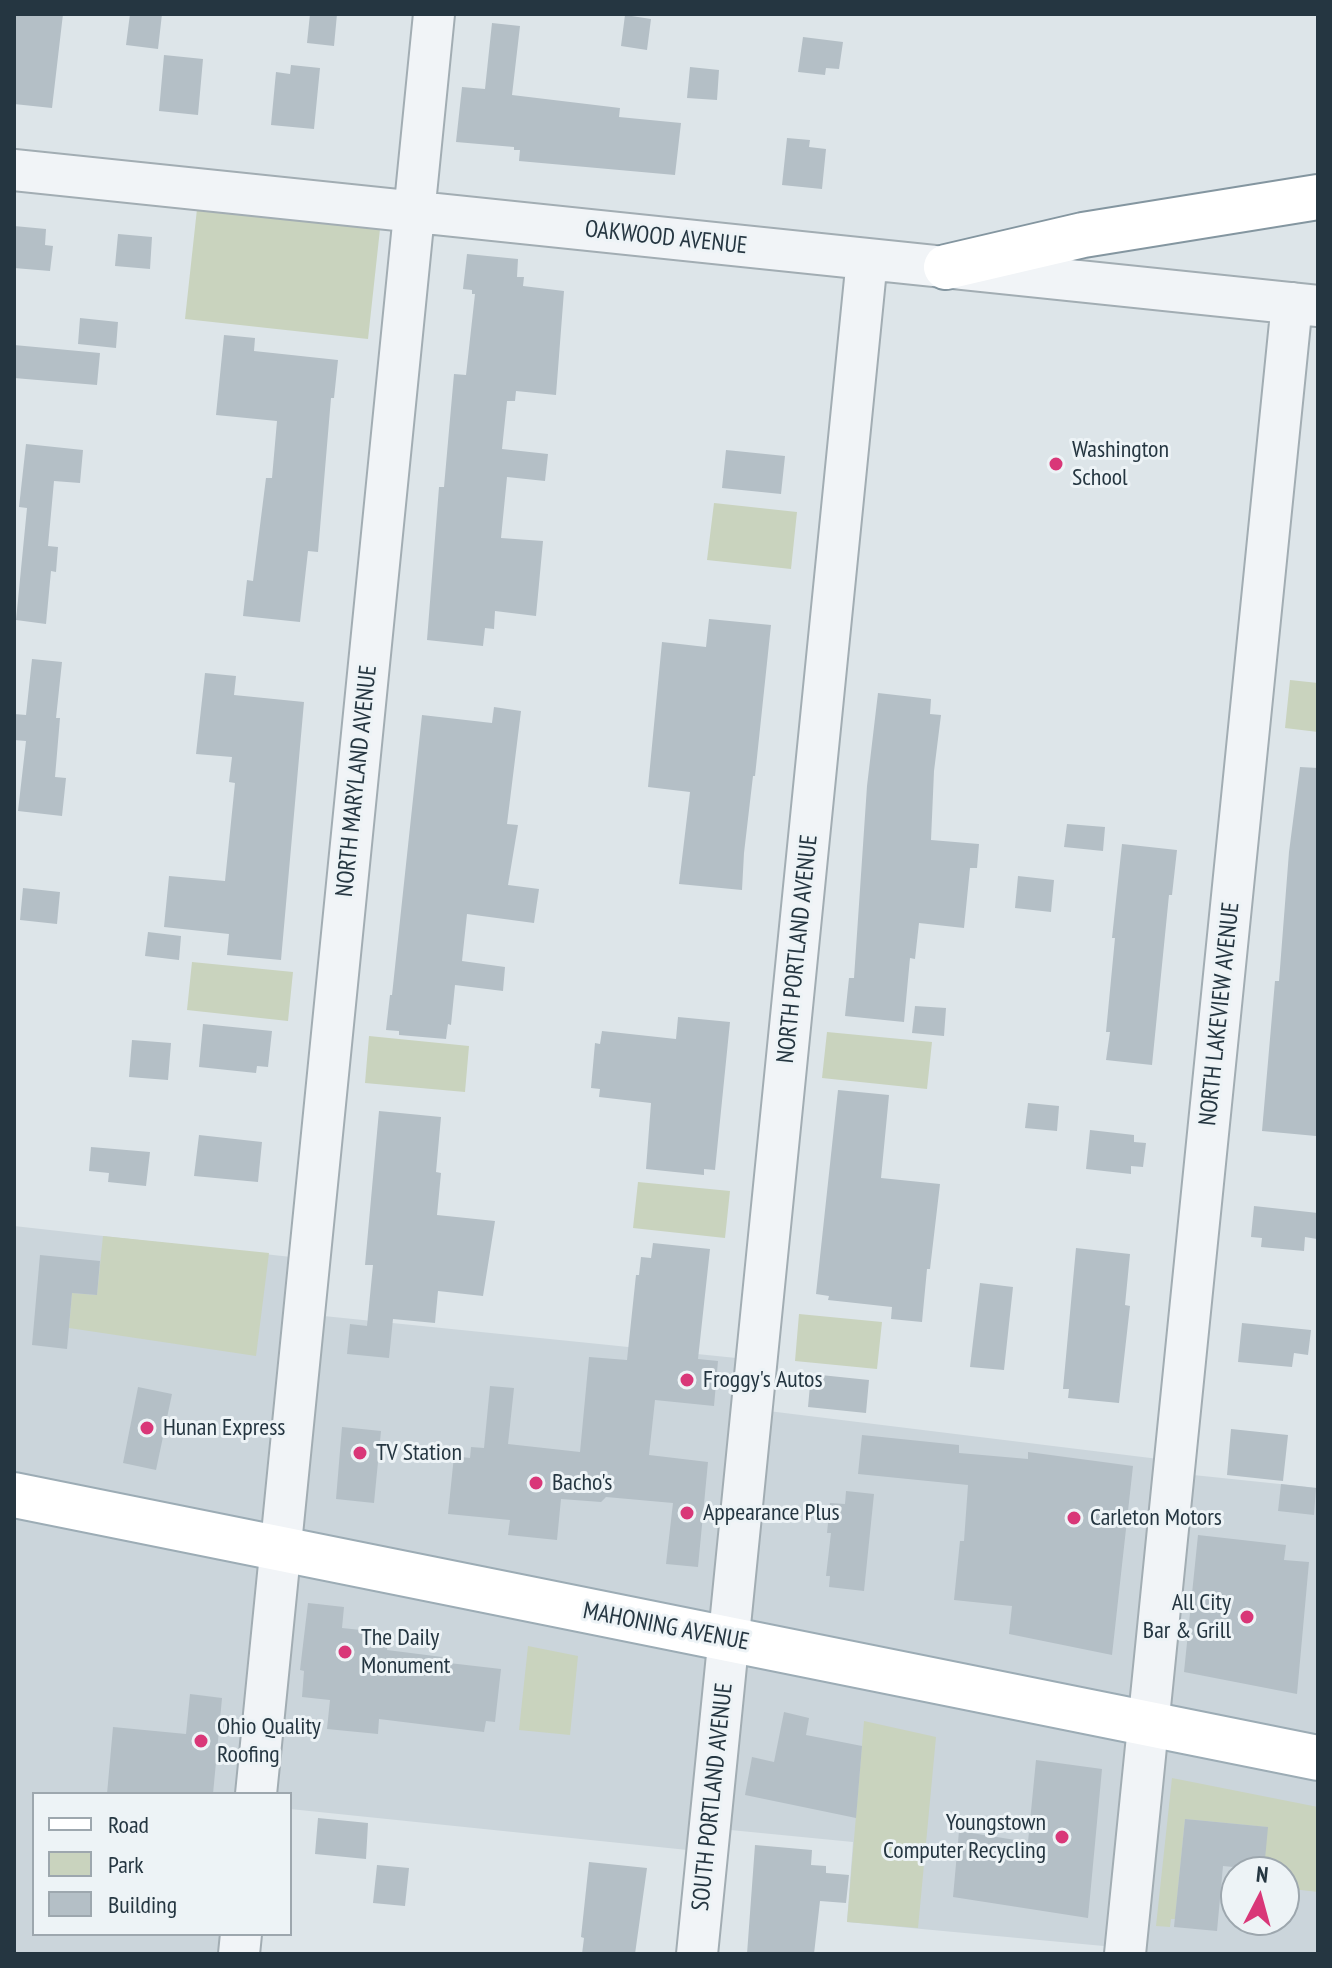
<!DOCTYPE html>
<html>
<head>
<meta charset="utf-8">
<style>
  body { margin:0 }
  #map { position:relative; width:1332px; height:1968px; overflow:hidden; background:#dde5e9; font-family:"PT Sans Narrow",sans-serif }
  canvas { display:block }
  .frame { position:absolute; inset:0; border:16px solid #253641; pointer-events:none }
  .legend { position:absolute; left:32px; top:1792px; width:260px; height:144px; box-sizing:border-box; background:#edf3f6; border:2px solid #9da7ae; margin:0; padding:10px 14px; list-style:none; font-size:24px; color:#253641 }
  .legend li { display:flex; align-items:center; gap:16px; height:40px }
  .legend b { width:40px; border:2px solid #9da7ae }
  .north { position:absolute; left:1220px; top:1856px; width:80px; height:80px; box-sizing:border-box; background:#edf3f6; border:2px solid #9da7ae; border-radius:50%; rotate:6deg; font-size:22px; font-weight:700; line-height:32px; text-align:center; color:#253641 }
  .north::after { content:''; display:block; margin:auto; width:28px; height:36px; background:#d93778; clip-path:polygon(50% 0,100% 100%,50% 72%,0 100%) }
</style>
</head>
<body>
<div id="map">
<canvas width="1332" height="1968"></canvas>
<div class="frame"></div>
<ul class="legend">
<li><b style="height:10px;background:#fff"></b>Road</li>
<li><b style="height:22px;background:#c9d3be"></b>Park</li>
<li><b style="height:22px;background:#b4bfc6"></b>Building</li>
</ul>
<div class="north">N</div>
</div>
<script>
const g = document.querySelector('canvas').getContext('2d');
g.lineJoin = 'round';
function fillPath(path, color) { g.fillStyle = color; g.fill(path, 'evenodd'); }
const toPath = rows => new Path2D(rows.map(r => 'M' + r).join(''));
function trace(path, color, width, dash) { g.strokeStyle = color; g.lineWidth = width; g.lineCap = dash ? 'butt' : 'round'; g.setLineDash(dash || []); g.stroke(path); }
function write(font, color, halo, rows, align = 'center') {
  g.font = font + ' "PT Sans Narrow",sans-serif'; g.lineWidth = 6; g.setLineDash([]); g.textBaseline = 'middle'; g.strokeStyle = halo; g.fillStyle = color; for (const [text, x, y, turn = 0] of rows) {
    g.save(); g.translate(x, y); g.rotate((+turn || 0) * Math.PI / 180); g.textAlign = isNaN(turn) ? turn : align; if (halo) g.strokeText(text, 0, 0); g.fillText(text, 0, 0); g.restore();
  }
}
fillPath(toPath([
  [14,1226,309,1259,304,1314,756,1360,752,1409,1175,1461,1174,1473,1318,1488,1318,1954,1125,1954,1125,1948,847,1922,853,1842,710,1828,707,1852,290,1809,290,1794,34,1794,34,1934,241,1934,239,1954,14,1954],
  [1236,1872,1284,1872,1284,1920,1236,1920]
]), '#cbd5db');
fillPath(toPath([
  [197,209,380,229,368,339,185,319],
  [714,503,797,512,791,569,707,560],
  [1290,680,1318,683,1318,732,1285,728],
  [192,962,293,972,288,1021,187,1010],
  [827,1032,932,1042,927,1089,822,1078],
  [369,1036,469,1046,465,1092,365,1083],
  [638,1182,730,1191,725,1238,633,1228],
  [103,1236,269,1253,256,1356,69,1328,72,1293,97,1295],
  [799,1314,882,1322,877,1369,795,1361],
  [528,1646,578,1656,570,1735,519,1730],
  [864,1721,936,1737,918,1928,847,1922],
  [1172,1778,1318,1807,1318,1892,1284,1888,1284,1872,1263,1872,1267,1827,1185,1819,1175,1919,1171,1919,1170,1927,1156,1926]
]), '#c9d3be');
fillPath(toPath([
  [14,14,63,14,52,108,14,104],
  [130,14,162,14,158,49,126,45],
  [310,14,337,14,334,46,307,43],
  [625,15,651,19,647,50,621,46],
  [492,23,520,26,512,95,620,108,619,117,681,123,675,175,519,161,520,150,514,150,514,147,456,142,462,87,485,89],
  [803,37,843,42,839,69,826,68,825,75,798,72],
  [164,55,203,59,198,115,159,111],
  [291,65,320,68,314,129,271,125,276,72,290,74],
  [690,67,719,70,717,100,687,98],
  [787,138,810,140,809,147,826,149,822,189,782,185],
  [14,226,46,229,45,245,53,246,50,271,14,268],
  [118,234,152,237,150,269,115,266],
  [467,254,518,259,517,277,524,277,523,286,564,291,556,395,516,391,515,401,507,401,502,449,548,454,545,481,507,477,501,538,543,541,536,616,495,611,494,629,485,628,483,646,427,640,439,487,444,487,454,374,466,375,475,294,472,294,472,290,463,289],
  [80,318,118,322,116,348,78,344],
  [224,335,255,338,254,351,338,360,334,398,331,398,318,552,308,551,300,622,243,616,247,580,253,581,266,478,272,478,277,421,216,415],
  [14,345,100,353,97,385,14,378],
  [26,444,83,450,80,483,54,481,48,546,58,547,56,572,51,571,46,624,16,620,27,508,19,507],
  [726,450,785,456,781,494,722,488],
  [709,619,771,625,755,776,753,776,744,853,742,890,679,884,690,792,648,787,662,642,706,647],
  [32,659,62,662,56,718,60,718,55,777,66,778,62,816,18,811,26,741,14,740,14,714,26,715],
  [205,673,236,676,234,695,304,702,281,960,227,955,229,934,164,927,169,876,225,881,235,783,229,782,232,757,196,754],
  [878,693,931,699,930,714,941,715,934,771,931,840,979,844,977,868,970,868,964,928,919,923,915,959,910,958,904,1022,845,1016,849,978,854,978,867,786],
  [494,707,521,711,507,824,518,825,508,885,539,889,534,923,467,914,462,961,505,967,503,991,455,985,451,1025,448,1024,446,1039,399,1035,399,1031,386,1030,390,995,392,995,422,715,492,723],
  [1300,767,1318,768,1318,1110,1316,1136,1262,1131,1275,981,1279,981,1289,852],
  [1067,824,1105,827,1103,851,1064,847],
  [1122,844,1177,850,1172,895,1169,895,1152,1065,1106,1060,1110,1032,1106,1032,1115,938,1112,938],
  [1018,876,1054,880,1051,912,1015,908],
  [23,888,60,892,57,924,20,920],
  [148,932,181,936,179,960,145,956],
  [915,1006,946,1008,944,1036,912,1033],
  [678,1017,730,1022,715,1170,704,1169,704,1175,646,1169,651,1103,599,1097,600,1089,591,1088,595,1043,600,1044,602,1031,676,1039],
  [203,1024,272,1031,268,1067,257,1066,256,1073,199,1067],
  [132,1040,171,1043,168,1080,129,1077],
  [838,1090,889,1095,881,1178,940,1184,930,1269,927,1269,922,1322,891,1319,892,1307,828,1300,829,1296,816,1294],
  [1028,1103,1059,1106,1057,1131,1025,1128],
  [379,1111,441,1117,436,1172,441,1173,437,1215,495,1221,483,1296,438,1291,435,1323,393,1319,389,1358,347,1354,350,1324,367,1326,373,1265,365,1265],
  [1090,1130,1134,1135,1134,1142,1146,1143,1143,1167,1131,1166,1131,1174,1086,1169],
  [199,1135,262,1142,258,1182,194,1176],
  [91,1147,150,1152,146,1186,108,1182,109,1173,89,1171],
  [1254,1206,1318,1213,1317,1239,1305,1237,1304,1251,1261,1247,1262,1238,1251,1237],
  [653,1243,710,1249,698,1359,718,1361,714,1406,655,1400,649,1455,708,1462,698,1567,666,1564,673,1503,606,1497,601,1502,561,1499,557,1540,508,1535,510,1520,448,1514,454,1456,470,1458,471,1447,484,1448,490,1386,514,1388,508,1444,580,1452,589,1357,627,1360,636,1275,639,1275,641,1257,651,1258],
  [1076,1248,1130,1254,1125,1305,1130,1306,1119,1403,1068,1398,1069,1389,1063,1389],
  [40,1255,100,1261,97,1295,72,1293,67,1349,32,1345],
  [980,1283,1013,1287,1004,1370,970,1367],
  [1242,1323,1311,1330,1308,1355,1294,1353,1292,1367,1238,1362],
  [811,1374,869,1380,866,1413,808,1407],
  [138,1387,172,1394,156,1470,123,1463],
  [342,1427,381,1431,374,1503,336,1499],
  [1231,1429,1288,1435,1283,1481,1227,1475],
  [862,1435,959,1445,959,1453,1028,1459,1028,1452,1133,1466,1112,1655,1009,1634,1012,1606,954,1600,960,1541,964,1541,968,1485,858,1474],
  [1281,1484,1316,1488,1314,1515,1278,1511],
  [846,1491,874,1494,864,1591,829,1587,830,1576,826,1576,831,1533,827,1533,830,1503,845,1504],
  [1198,1535,1286,1545,1284,1560,1309,1562,1297,1694,1184,1672],
  [308,1603,344,1607,342,1628,389,1633,387,1650,450,1658,449,1663,501,1669,495,1722,486,1721,484,1732,379,1719,378,1734,327,1729,330,1700,302,1697,304,1671,300,1670],
  [190,1694,222,1698,213,1794,107,1794,113,1727,186,1734],
  [784,1712,809,1718,806,1735,862,1746,856,1818,745,1795,752,1757,774,1762],
  [1036,1760,1102,1769,1088,1918,953,1897,959,1831,1028,1842],
  [318,1818,368,1823,366,1859,315,1854],
  [1185,1819,1268,1827,1264,1870,1223,1866,1217,1931,1174,1927],
  [755,1845,812,1850,811,1865,826,1866,826,1873,849,1875,846,1903,820,1901,814,1954,747,1954],
  [589,1862,647,1868,635,1954,582,1954,584,1938,581,1937],
  [377,1865,409,1868,405,1906,373,1903]
]), '#b4bfc6');
const minor = toPath([
  [14,170,1318,306],
  [256,1794,434,14],
  [239,1954,241,1934],
  [697,1954,867,259],
  [1125,1954,1292,303]
]);
const major = toPath([
  [14,1495,1318,1758]
]);
const highway = toPath([
  [946,267,1083,235,1318,197]
]);
trace(minor, '#a2adb3', 44);
trace(major, '#9cacb5', 48);
trace(highway, '#8496a0', 48);
trace(minor, '#f1f4f7', 40);
trace(major, '#fff', 44);
trace(highway, '#fff', 44);
for (const [x, y, r, color] of [
  [1056,464,8,"#d93778"],
  [687,1380,8,"#d93778"],
  [147,1428,8,"#d93778"],
  [360,1453,8,"#d93778"],
  [536,1483,8,"#d93778"],
  [687,1513,8,"#d93778"],
  [1074,1518,8,"#d93778"],
  [1247,1617,8,"#d93778"],
  [345,1652,8,"#d93778"],
  [201,1741,8,"#d93778"],
  [1062,1837,8,"#d93778"]
]) { const dot = new Path2D(); dot.arc(x, y, r, 0, 2 * Math.PI); g.fillStyle = color; g.fill(dot); trace(dot, '#edf3f6', 3); }
write('24px', '#253641', '#edf3f6', [
  ["OAKWOOD AVENUE",666,238,6],
  ["NORTH MARYLAND AVENUE",357,781,-84],
  ["NORTH PORTLAND AVENUE",798,949,-84],
  ["NORTH LAKEVIEW AVENUE",1220,1014,-84],
  ["MAHONING AVENUE",666,1627,11],
  ["SOUTH PORTLAND AVENUE",713,1797,-84]
]);
write('24px', '#253641', '#edf3f6', [
  ["Washington",1072,450],
  ["School",1072,478],
  ["Froggy's Autos",703,1380],
  ["Hunan Express",163,1428],
  ["TV Station",376,1453],
  ["Bacho's",552,1483],
  ["Appearance Plus",703,1513],
  ["Carleton Motors",1090,1518],
  ["All City",1231,1603,"right"],
  ["Bar & Grill",1231,1631,"right"],
  ["The Daily",361,1638],
  ["Monument",361,1666],
  ["Ohio Quality",217,1727],
  ["Roofing",217,1755],
  ["Youngstown",1046,1823,"right"],
  ["Computer Recycling",1046,1851,"right"]
], 'left');
</script>
</body>
</html>
